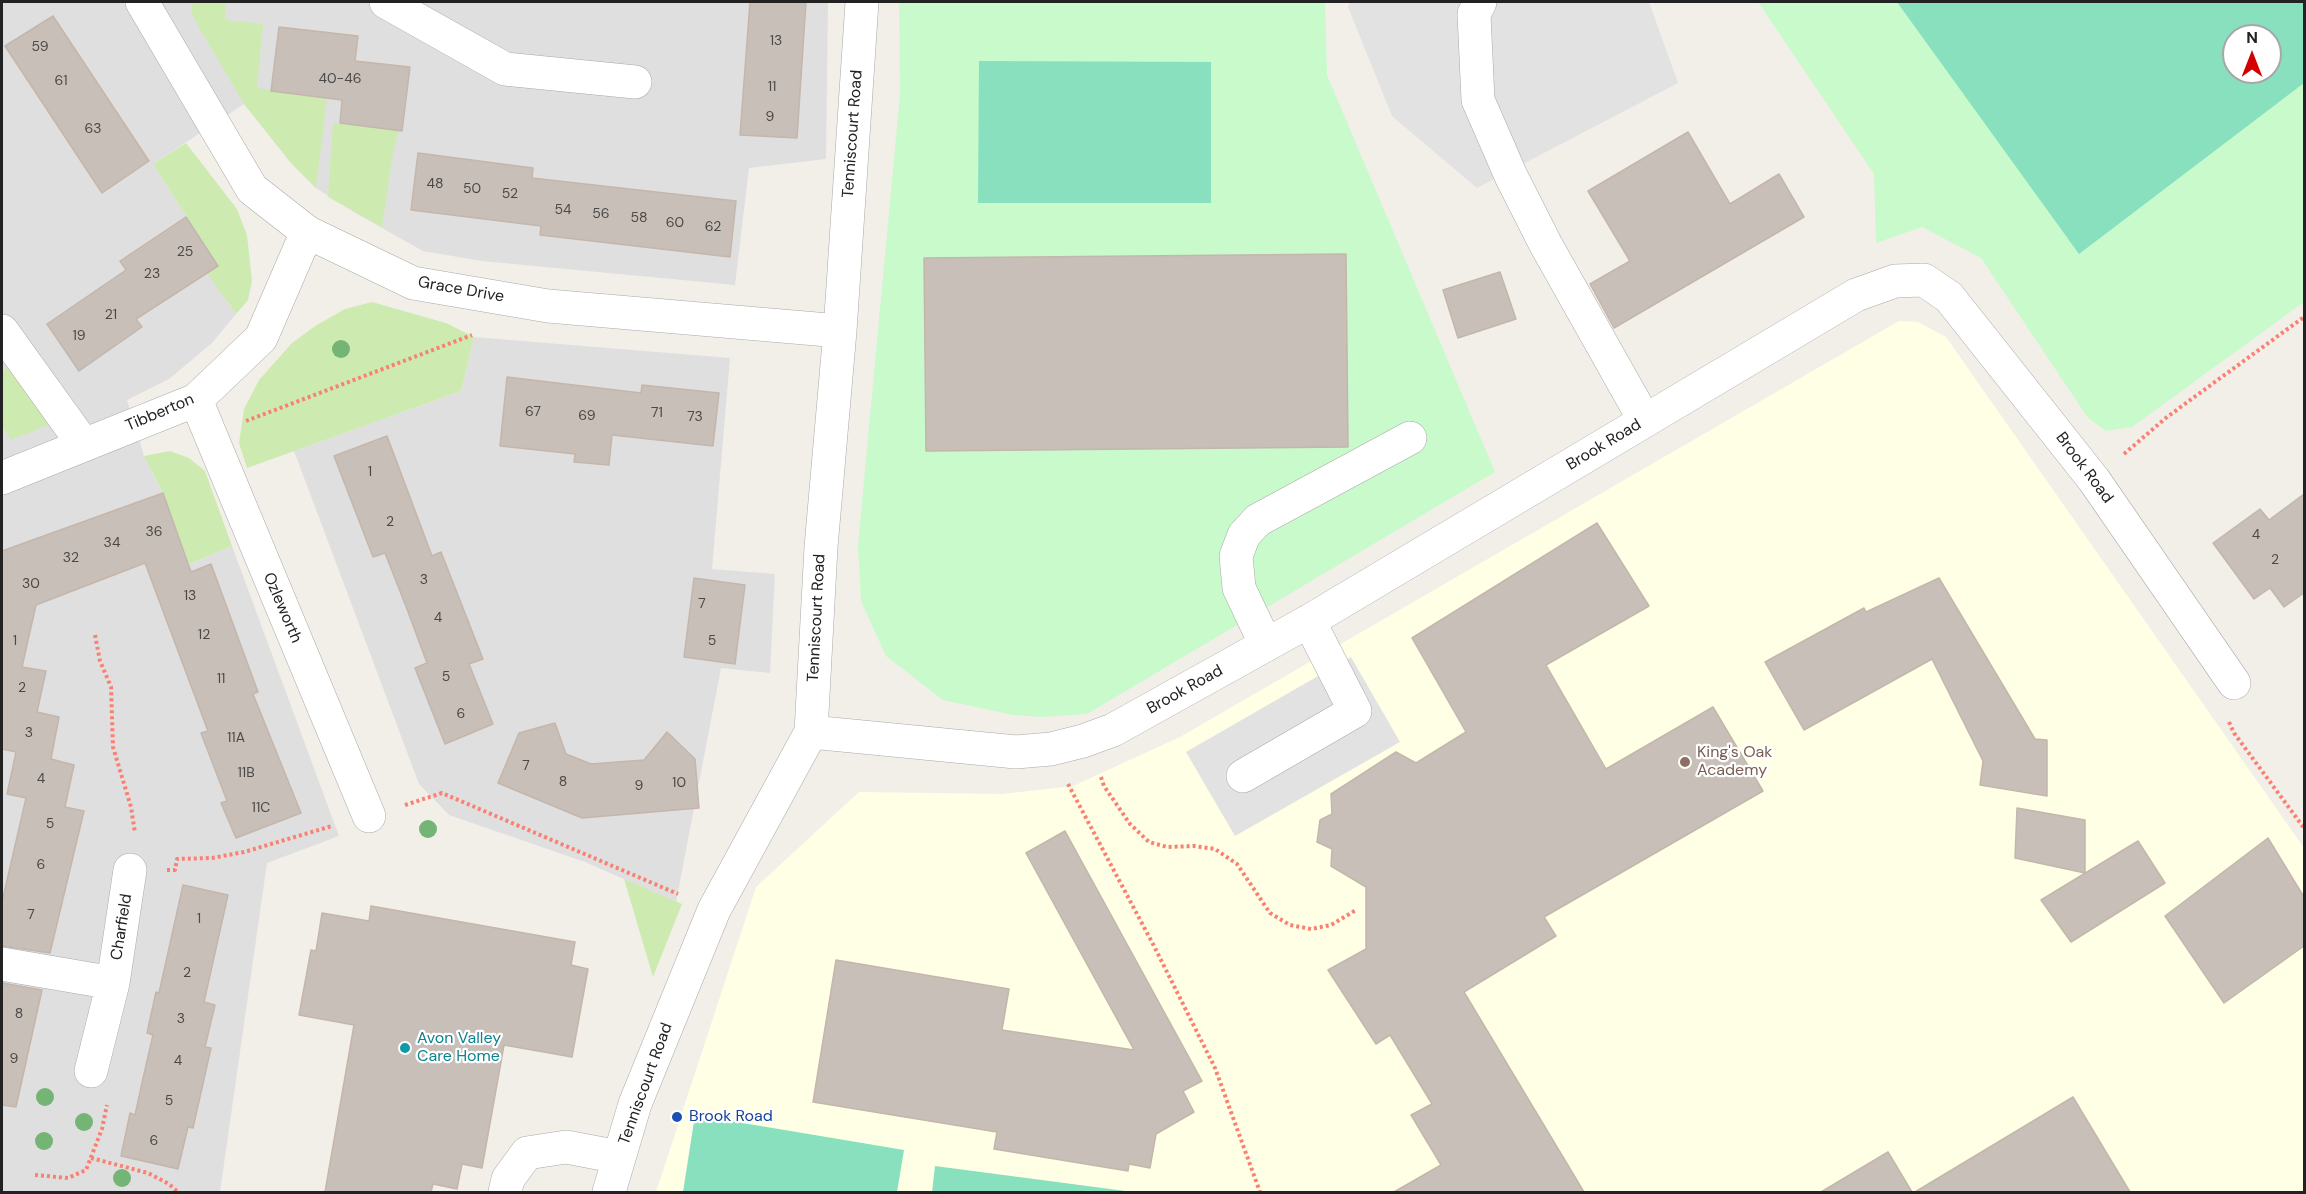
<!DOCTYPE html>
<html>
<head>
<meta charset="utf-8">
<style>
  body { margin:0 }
  #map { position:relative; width:2306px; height:1194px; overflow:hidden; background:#f2efe9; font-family:"DM Sans",sans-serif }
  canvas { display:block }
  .frame { position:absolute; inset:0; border:3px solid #222; pointer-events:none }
  .north { position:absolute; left:2222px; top:24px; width:60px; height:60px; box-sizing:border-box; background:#fff; border:2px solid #a7a7a7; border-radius:50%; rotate:0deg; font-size:16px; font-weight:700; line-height:24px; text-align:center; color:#222 }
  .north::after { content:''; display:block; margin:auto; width:21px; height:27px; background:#d40000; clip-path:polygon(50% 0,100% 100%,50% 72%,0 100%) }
</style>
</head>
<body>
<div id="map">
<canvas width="2306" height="1194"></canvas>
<div class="frame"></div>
<div class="north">N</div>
</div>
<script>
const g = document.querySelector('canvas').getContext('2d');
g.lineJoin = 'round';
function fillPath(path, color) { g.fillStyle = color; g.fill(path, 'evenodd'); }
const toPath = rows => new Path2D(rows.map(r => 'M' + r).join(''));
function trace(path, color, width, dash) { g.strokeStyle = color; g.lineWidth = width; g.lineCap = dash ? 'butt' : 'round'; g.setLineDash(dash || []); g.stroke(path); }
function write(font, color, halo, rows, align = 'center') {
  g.font = font + ' "DM Sans",sans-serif'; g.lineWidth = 4.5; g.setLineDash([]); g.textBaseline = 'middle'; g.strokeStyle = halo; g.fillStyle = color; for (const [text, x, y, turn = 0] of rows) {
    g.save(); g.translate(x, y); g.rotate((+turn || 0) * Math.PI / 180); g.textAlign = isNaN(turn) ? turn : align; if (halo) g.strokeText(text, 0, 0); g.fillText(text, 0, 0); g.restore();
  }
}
fillPath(toPath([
  [2,2,828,2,826,159,749,168,735,285,482,261,423,251,357,214,316,188,291,163,244,104,153,164,217,265,226,300,236,314,212,343,169,379,127,400,144,456,163,493,189,564,232,546,339,836,267,863,220,1192,2,1192],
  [474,337,730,358,712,569,775,574,770,673,721,668,676,902,585,862,449,815,419,784,294,451,461,391]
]), '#e0dfdf');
fillPath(toPath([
  [1899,321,1918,322,1946,337,2304,848,2304,1192,656,1192,756,887,859,792,1002,794,1073,786,1180,737]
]), '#ffffe5');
fillPath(toPath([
  [193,2,226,2,225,20,263,24,257,88,327,98,316,188,291,163,244,104,198,26,191,11],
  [333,123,399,130,393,153,382,227,328,197],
  [186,143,237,209,247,235,252,281,248,300,236,314,207,273,217,265,153,164],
  [372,302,446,323,474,337,461,391,247,468,239,443,244,409,259,380,292,343,315,326,345,309],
  [22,365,53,423,11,440,2,425,2,372,8,367],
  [170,451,189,458,205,471,232,546,189,564,163,493,144,456],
  [624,879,682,904,653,977]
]), '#cdebb0');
fillPath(toPath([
  [899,2,1325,2,1327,75,1495,472,1087,714,1043,717,1013,715,943,700,886,656,861,601,858,545,900,94],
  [1758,2,2304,2,2304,302,2132,427,2106,431,2088,418,1981,258,1922,227,1876,243,1874,174],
  [2234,36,2270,36,2270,72,2234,72]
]), '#c8facc');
fillPath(toPath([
  [1897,2,2304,2,2304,83,2079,254],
  [2234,36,2270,36,2270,72,2234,72],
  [979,61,1211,62,1211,203,978,203],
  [695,1115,904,1150,897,1192,683,1192],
  [935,1166,1133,1192,932,1192]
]), '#88e0be');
fillPath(toPath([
  [1350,2,1649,2,1678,83,1477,188,1392,116,1348,7],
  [1351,657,1400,742,1235,836,1186,752]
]), '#e2e2e2');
const building = toPath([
  [750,2,806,2,797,138,740,135,750,2],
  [53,16,149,161,102,193,5,46,53,16],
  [279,27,358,36,355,61,410,67,402,131,340,123,342,100,271,91,279,27],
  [1688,132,1730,204,1779,174,1804,217,1614,328,1590,284,1630,261,1588,191,1688,132],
  [418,153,533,168,532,178,736,201,730,257,540,235,541,226,411,210,418,153],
  [186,217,218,266,136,319,142,327,79,371,47,324,126,270,120,261,186,217],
  [1346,254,1348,447,926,451,924,258,1346,254],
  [1500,272,1516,319,1458,338,1443,290,1500,272],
  [507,377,641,393,642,385,719,393,713,446,612,435,609,465,574,462,575,454,500,446,507,377],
  [387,436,432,556,441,552,483,659,469,664,493,724,445,744,415,668,427,663,407,609,385,553,373,557,334,456,387,436],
  [163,493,191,572,211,564,258,692,253,694,301,813,236,838,221,803,227,801,201,733,208,731,145,563,36,605,22,667,46,671,37,712,59,717,51,759,74,765,65,807,84,811,50,953,2,946,2,902,26,798,7,794,16,752,2,749,2,551,163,493],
  [2304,494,2304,593,2284,607,2270,588,2254,599,2213,543,2260,509,2269,520,2304,494],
  [1597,523,1649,606,1546,665,1606,769,1713,707,1763,791,1544,917,1556,936,1464,992,1584,1192,1394,1192,1441,1165,1411,1115,1432,1104,1390,1035,1376,1044,1328,970,1366,949,1366,887,1331,866,1332,849,1317,842,1320,820,1332,814,1331,794,1396,752,1416,763,1466,732,1412,638,1597,523],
  [694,578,745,585,735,664,684,657,694,578],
  [1939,578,2035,739,2047,740,2047,796,1980,785,1983,761,1932,659,1804,730,1765,662,1864,608,1866,612,1939,578],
  [555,723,566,754,591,764,644,760,667,732,695,759,699,808,582,818,498,783,519,733,555,723],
  [2017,808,2085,820,2085,873,2015,858,2017,808],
  [1065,831,1202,1081,1183,1091,1194,1112,1156,1134,1150,1168,1129,1164,1128,1171,994,1149,997,1132,813,1102,836,960,1009,989,1002,1030,1134,1050,1026,853,1065,831],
  [2268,838,2304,897,2304,946,2224,1003,2165,916,2268,838],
  [2138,841,2165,883,2071,942,2041,900,2138,841],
  [183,885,228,895,204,1002,215,1005,205,1047,211,1048,193,1128,188,1127,178,1169,121,1156,130,1113,135,1115,144,1074,153,1035,147,1033,156,992,159,993,183,885],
  [371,906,575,942,571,965,588,969,572,1057,504,1045,482,1168,462,1164,457,1189,433,1184,431,1192,325,1192,354,1025,299,1015,311,950,316,951,322,913,369,921,371,906],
  [2,983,42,990,16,1107,2,1105,2,983],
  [2073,1097,2130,1192,1915,1192,2073,1097],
  [1888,1152,1912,1192,1821,1192,1888,1152]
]);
fillPath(building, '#c7bfb8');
trace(building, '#c4b6ab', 1.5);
const minor = toPath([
  [142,2,252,189,307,232,413,283,548,306,840,331],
  [386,2,505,69,635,82],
  [1480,2,1474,14,1478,100,1511,176,1546,245,1645,421],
  [2,331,84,445],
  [196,400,369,816],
  [2,478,196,400,261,338,307,232],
  [1266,645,1239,588,1236,556,1244,535,1258,520,1410,438],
  [811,732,1016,752,1051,749,1083,741,1113,730,1309,621,1856,295,1895,281,1924,280,1949,297,2094,480,2234,683],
  [1243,776,1355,711,1309,621],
  [2,964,113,983],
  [91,1071,113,983,130,870],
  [505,1192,508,1179,527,1153,566,1147,619,1157],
  [609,1192,635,1104,714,910,811,732,821,547,840,331,862,2]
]);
trace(minor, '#a9a9a9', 34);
trace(toPath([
  [246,421,472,335],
  [2124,454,2167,417,2304,317],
  [95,635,100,661,111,687,113,747,131,807,135,833],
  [2229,722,2234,733,2304,828],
  [1101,777,1104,786,1130,824,1149,842,1167,847,1194,846,1215,849,1237,864,1270,913,1290,925,1311,929,1331,925,1356,910],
  [1068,784,1154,946,1215,1068,1260,1192],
  [405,805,442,793,678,894],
  [167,870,175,870,177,859,212,858,244,852,332,826],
  [91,1158,148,1173,169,1184,178,1192],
  [35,1175,68,1178,86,1170,102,1129,107,1105]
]), '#fa8072', 4, [3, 3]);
trace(minor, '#fff', 33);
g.fillStyle = '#74b475';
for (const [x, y] of [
  [341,349],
  [428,829],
  [45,1097],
  [84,1122],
  [44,1141],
  [122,1178]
]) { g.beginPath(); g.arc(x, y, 9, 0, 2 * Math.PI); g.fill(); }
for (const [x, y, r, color] of [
  [1685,762,6,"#8d6e63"],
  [405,1048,6,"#0f9aa8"],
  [677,1117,6,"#1a4fb4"]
]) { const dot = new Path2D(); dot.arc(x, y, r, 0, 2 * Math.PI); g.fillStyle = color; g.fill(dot); trace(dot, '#fff', 2); }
write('14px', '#4b4948', null, [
  ["13",776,41],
  ["59",40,47],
  ["40-46",340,79],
  ["61",61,81],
  ["11",772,87],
  ["9",770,117],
  ["63",93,129],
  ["48",435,184],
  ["50",472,189],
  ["52",510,194],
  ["54",563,210],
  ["56",601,214],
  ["58",639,218],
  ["60",675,223],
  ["62",713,227],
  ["25",185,252],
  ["23",152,274],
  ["21",111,315],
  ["19",79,336],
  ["67",533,412],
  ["71",657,413],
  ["69",587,416],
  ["73",695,417],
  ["1",370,472],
  ["2",390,522],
  ["36",154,532],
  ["4",2256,535],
  ["34",112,543],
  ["32",71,558],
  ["2",2275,560],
  ["3",424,580],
  ["30",31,584],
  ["13",190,596],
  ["7",702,604],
  ["4",438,618],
  ["12",204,635],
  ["1",15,641],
  ["5",712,641],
  ["5",446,677],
  ["11",221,679],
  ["2",22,688],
  ["6",461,714],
  ["3",29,733],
  ["11A",236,738],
  ["7",526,766],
  ["11B",246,773],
  ["4",41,779],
  ["8",563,782],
  ["10",679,783],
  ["9",639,786],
  ["11C",261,808],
  ["5",50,824],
  ["6",41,865],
  ["7",31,915],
  ["1",199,919],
  ["2",187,973],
  ["8",19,1014],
  ["3",181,1019],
  ["9",14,1059],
  ["4",178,1061],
  ["5",169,1101],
  ["6",154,1141]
]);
write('16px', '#222', '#fff', [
  ["Tenniscourt Road",853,134,-86],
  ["Grace Drive",461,290,10],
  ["Tibberton",160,413,-23],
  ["Brook Road",1604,445,-31],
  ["Brook Road",2084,468,53],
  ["Ozleworth",282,608,67],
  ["Tenniscourt Road",817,618,-87],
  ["Brook Road",1185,690,-29],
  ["Charfield",122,927,-81],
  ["Tenniscourt Road",646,1084,-70]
]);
write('16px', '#785e54', '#fff', [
  ["King's Oak",1697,753],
  ["Academy",1697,771]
], 'left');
write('16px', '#0d838f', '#fff', [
  ["Avon Valley",417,1039],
  ["Care Home",417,1057]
], 'left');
write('16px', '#164399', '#fff', [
  ["Brook Road",689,1117]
], 'left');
</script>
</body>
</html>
